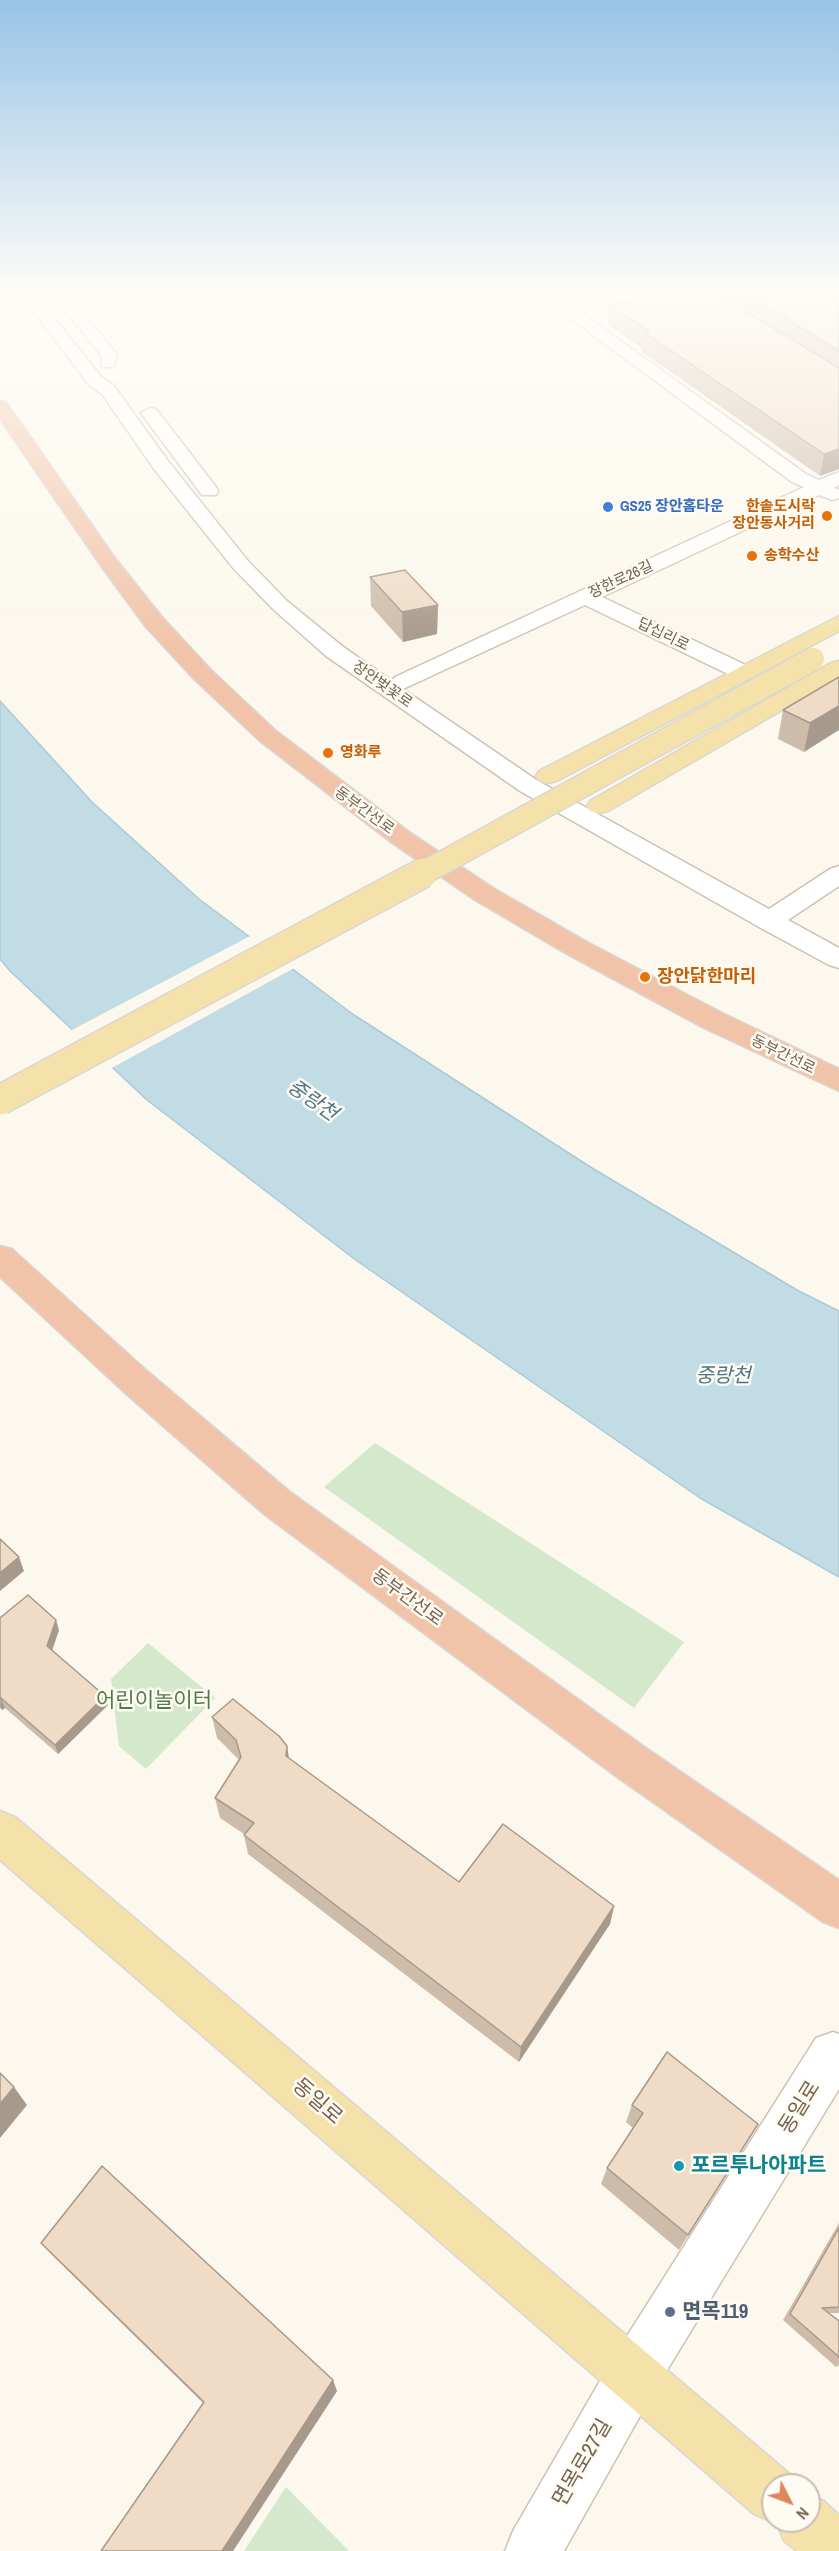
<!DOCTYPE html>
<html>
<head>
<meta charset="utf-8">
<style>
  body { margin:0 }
  #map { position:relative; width:839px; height:2551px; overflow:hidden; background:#fcf8ed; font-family:"Archivo Narrow",sans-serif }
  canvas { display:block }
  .north { position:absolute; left:761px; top:2473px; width:60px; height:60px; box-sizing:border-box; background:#fefbf3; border:2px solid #c8beb2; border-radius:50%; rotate:132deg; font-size:16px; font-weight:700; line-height:24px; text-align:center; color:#766250 }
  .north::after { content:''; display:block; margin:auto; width:21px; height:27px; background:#dc875c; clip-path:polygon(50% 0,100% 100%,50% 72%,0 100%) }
</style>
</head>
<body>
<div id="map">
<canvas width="839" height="2551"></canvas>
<div class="north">N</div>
</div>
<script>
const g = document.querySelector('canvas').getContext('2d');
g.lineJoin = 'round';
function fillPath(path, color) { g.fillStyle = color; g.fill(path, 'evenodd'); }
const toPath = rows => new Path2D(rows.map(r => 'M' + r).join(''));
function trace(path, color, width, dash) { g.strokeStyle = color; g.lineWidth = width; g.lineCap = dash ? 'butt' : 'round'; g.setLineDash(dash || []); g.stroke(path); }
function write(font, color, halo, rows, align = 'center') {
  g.font = font + ' "Archivo Narrow","Noto Sans KR",sans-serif'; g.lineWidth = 5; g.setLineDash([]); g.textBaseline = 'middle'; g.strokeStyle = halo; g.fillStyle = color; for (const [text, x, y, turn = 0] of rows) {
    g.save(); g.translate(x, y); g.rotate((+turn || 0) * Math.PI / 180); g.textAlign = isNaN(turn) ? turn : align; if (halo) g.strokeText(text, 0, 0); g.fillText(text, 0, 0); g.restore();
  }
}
fillPath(toPath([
  [375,1443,684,1642,634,1708,324,1487],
  [148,1643,215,1698,146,1769,119,1746,111,1679],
  [286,2487,349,2551,244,2551]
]), '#d4e9cb');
const water = toPath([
  [0,701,92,802,199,899,354,1015,592,1168,797,1290,839,1311,839,1577,700,1498,357,1261,147,1100,10,971,0,959,0,701]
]);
fillPath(water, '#c2dce5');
trace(water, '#a9cad6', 1.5);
fillPath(toPath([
  [252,935,296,967,110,1069,70,1031]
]), '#fcf8ed');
const minor = toPath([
  [20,293,35,293,101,377,114,386,168,461,248,561,287,601,342,646,392,681,395,677,804,487,792,482,536,293,554,293,806,474,819,480,839,472,839,485,834,488,839,490,839,498,832,500,819,495,602,597,750,667,753,672,750,677,734,677,585,605,403,689,538,781,769,909,830,869,839,866,839,886,788,920,839,948,839,968,829,965,759,927,520,791,326,656,273,609,234,569,154,469,102,394,89,385,20,293],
  [59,293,75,293,74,302,117,355,114,367,102,367,101,355,58,302,59,293],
  [727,293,763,293,756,298,681,311,673,306,681,301,727,293],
  [150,408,156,409,216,487,218,491,216,495,202,495,141,413,150,408],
  [833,2032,839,2034,839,2089,653,2393,564,2551,505,2551,513,2531,615,2355,816,2038,833,2032]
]);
const major = toPath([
  [839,616,839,631,557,781,548,783,539,781,536,776,539,771,839,616],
  [839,661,839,677,608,811,599,813,590,811,587,806,590,801,831,663,839,661],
  [0,1811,15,1817,792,2476,796,2485,773,2485,773,2521,776,2521,773,2522,754,2514,0,1860,0,1811],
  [809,2495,824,2501,839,2515,839,2551,797,2551,784,2541,776,2521,809,2521,809,2495]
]);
const highway = toPath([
  [0,401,6,402,115,558,162,617,211,670,276,731,409,832,493,888,587,942,722,1013,839,1069,839,1091,702,1027,567,954,475,900,391,842,260,741,195,680,146,627,101,566,0,419,0,401],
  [0,1246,12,1249,147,1371,290,1492,643,1746,839,1880,839,1928,823,1922,613,1774,264,1514,123,1391,0,1277,0,1246]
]);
trace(minor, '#cec1b2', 3);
trace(major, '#dbd6d2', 3);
trace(highway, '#dbd6d2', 3);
fillPath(minor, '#fff');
fillPath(major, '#f5e2ab');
fillPath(highway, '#f1c4a9');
const majorBridgeFar1 = toPath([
  [420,875,813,659]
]);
const majorBridge = toPath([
  [0,1100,423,873]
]);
trace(majorBridgeFar1, '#dbd6d2', 25, []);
trace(majorBridge, '#dbd6d2', 32, []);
trace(majorBridgeFar1, '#f5e2ab', 22);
trace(majorBridge, '#f5e2ab', 29);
fillPath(toPath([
  [731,293,839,293,839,469,820,476,642,352,642,348,608,325,609,305,730,302],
  [370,577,438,605,437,634,403,642,371,606],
  [839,677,804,752,778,739,783,710],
  [0,1618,59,1630,52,1651,108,1705,58,1754,5,1708,2,1710,0,1708],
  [212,1717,287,1746,289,1758,459,1882,614,1906,610,1924,519,2062,248,1854,244,1835,244,1834,220,1818,215,1798,239,1760,217,1738],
  [632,2105,758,2124,679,2250,601,2184,607,2168,633,2128,626,2122],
  [839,2223,839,2313,829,2313,839,2321,839,2365,836,2367,783,2320],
  [41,2243,337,2391,233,2551,101,2551,203,2403,54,2257]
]), '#cebcaa');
fillPath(toPath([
  [839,449,839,469,820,476,824,454],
  [438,605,437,634,403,642,402,612],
  [839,706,839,730,804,752,810,723],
  [19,1557,24,1571,0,1591,0,1573],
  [56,1620,59,1630,50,1656,47,1646],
  [105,1696,108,1705,58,1754,55,1745],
  [1,1698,5,1708,2,1710,0,1705],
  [287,1746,290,1767,286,1756],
  [614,1906,610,1924,519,2062,521,2047],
  [14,2087,27,2105,0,2138,0,2104],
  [333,2380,337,2391,233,2551,222,2551]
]), '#a7998b');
const building = toPath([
  [682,293,715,293,839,368,839,449,824,454,644,332,649,331,609,305,682,293],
  [745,293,839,293,839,351,745,293],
  [405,570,438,605,402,612,370,577,405,570],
  [839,677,839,706,810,723,783,710,839,677],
  [0,1539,19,1557,0,1573,0,1539],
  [28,1595,56,1620,47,1646,105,1696,55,1745,1,1698,0,1699,0,1618,28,1595],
  [233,1699,279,1736,287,1746,286,1756,459,1882,503,1824,614,1906,521,2047,244,1835,254,1823,215,1798,241,1757,236,1740,212,1717,233,1699],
  [667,2052,758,2124,688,2235,607,2168,643,2113,632,2105,667,2052],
  [0,2073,14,2087,0,2104,0,2073],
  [102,2166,333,2380,222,2551,101,2551,204,2402,41,2243,102,2166],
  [839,2228,839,2307,822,2308,839,2321,839,2357,790,2314,839,2228]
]);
fillPath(building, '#efdbc6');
trace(building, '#a7998b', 1.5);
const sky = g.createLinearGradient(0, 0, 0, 651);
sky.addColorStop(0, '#99c4e7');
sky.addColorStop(0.45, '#fefcf7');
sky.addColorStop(1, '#fefcf700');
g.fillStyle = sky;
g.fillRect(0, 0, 839, 651);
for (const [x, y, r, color] of [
  [608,507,6,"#3f7fe0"],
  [827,516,6,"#e8710a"],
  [752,556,6,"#e8710a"],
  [328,753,6,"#e8710a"],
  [645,977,6,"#e8710a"],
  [679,2166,6,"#0f9aa8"],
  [670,2312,6,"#5c6f8a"]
]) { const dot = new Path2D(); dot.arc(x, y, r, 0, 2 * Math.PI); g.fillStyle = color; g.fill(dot); trace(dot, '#fefbf3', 2); }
write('bold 15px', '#366cbe', '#fefbf3', [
  ["GS25 장안홈타운",620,507]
], 'left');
write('bold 15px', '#c56008', '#fefbf3', [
  ["한솥도시락",815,507,"right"],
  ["장안동사거리",815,524,"right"],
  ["송학수산",764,556],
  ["영화루",340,753]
], 'left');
write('15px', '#766250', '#fefbf3', [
  ["장한로26길",621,580,-25],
  ["답십리로",663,635,26],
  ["장안벚꽃로",382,685,35],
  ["동부간선로",364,811,36],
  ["동부간선로",783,1055,26]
]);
write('bold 18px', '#c56008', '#fefbf3', [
  ["장안닭한마리",657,977]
], 'left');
write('18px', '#766250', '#fefbf3', [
  ["동부간선로",407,1598,36]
]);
write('italic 20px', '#4b7688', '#fefbf3', [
  ["중랑천",312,1101,35],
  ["중랑천",723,1377]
]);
write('21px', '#527b49', '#fefbf3', [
  ["어린이놀이터",154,1701]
]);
write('21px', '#766250', '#fefbf3', [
  ["동일로",317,2102,41],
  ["동일로",800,2108,-58],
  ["면목로27길",583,2463,-60]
]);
write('bold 21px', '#0d838f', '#fefbf3', [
  ["포르투나아파트",691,2166]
], 'left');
write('bold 21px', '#4e5e75', '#fefbf3', [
  ["면목119",682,2312]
], 'left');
</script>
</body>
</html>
